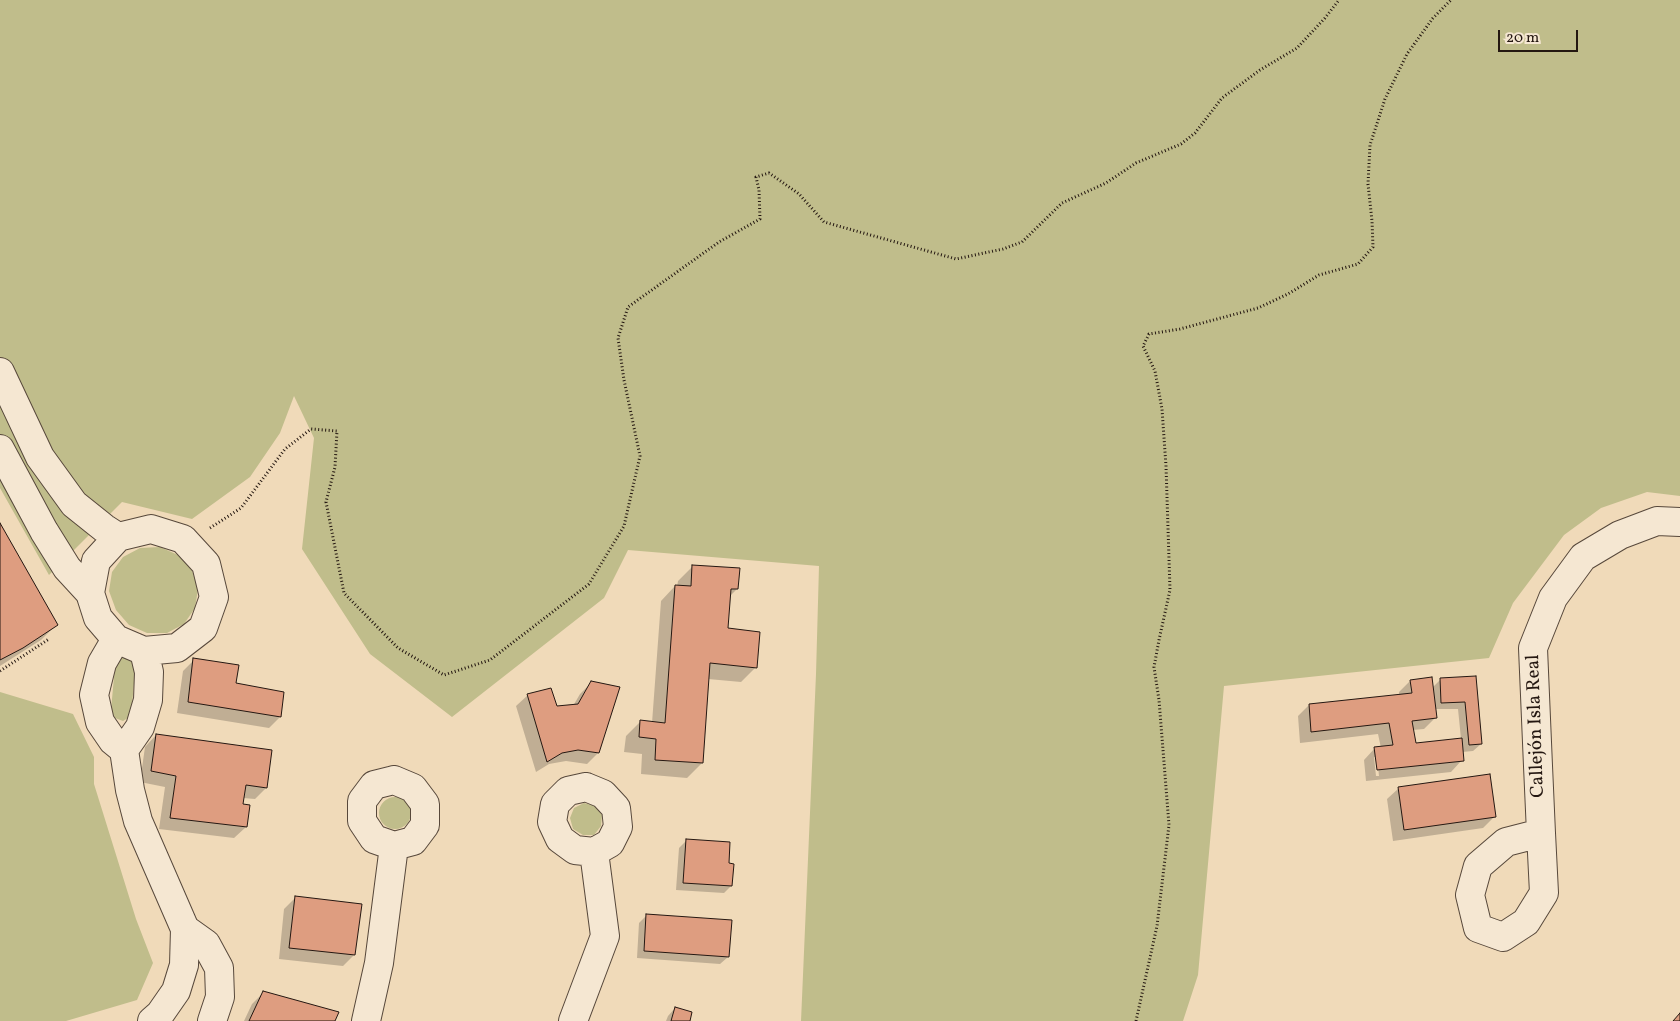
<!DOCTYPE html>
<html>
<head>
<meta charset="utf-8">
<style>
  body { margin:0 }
  #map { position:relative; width:1680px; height:1021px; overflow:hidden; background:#f0dab9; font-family:Vollkorn,serif }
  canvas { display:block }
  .scale { position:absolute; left:1498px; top:30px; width:80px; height:22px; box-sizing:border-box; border:2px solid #241711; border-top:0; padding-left:6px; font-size:15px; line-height:18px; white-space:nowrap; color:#241711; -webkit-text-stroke:4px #f5e7d2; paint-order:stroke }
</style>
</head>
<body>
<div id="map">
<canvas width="1680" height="1021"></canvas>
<div class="scale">20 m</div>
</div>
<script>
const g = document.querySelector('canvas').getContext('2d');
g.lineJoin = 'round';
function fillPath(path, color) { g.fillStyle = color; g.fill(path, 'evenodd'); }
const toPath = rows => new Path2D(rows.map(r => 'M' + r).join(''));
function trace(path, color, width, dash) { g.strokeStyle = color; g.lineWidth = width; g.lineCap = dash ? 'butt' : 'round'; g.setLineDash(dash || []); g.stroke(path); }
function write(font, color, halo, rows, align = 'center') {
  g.font = font + ' Vollkorn,serif'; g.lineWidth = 4; g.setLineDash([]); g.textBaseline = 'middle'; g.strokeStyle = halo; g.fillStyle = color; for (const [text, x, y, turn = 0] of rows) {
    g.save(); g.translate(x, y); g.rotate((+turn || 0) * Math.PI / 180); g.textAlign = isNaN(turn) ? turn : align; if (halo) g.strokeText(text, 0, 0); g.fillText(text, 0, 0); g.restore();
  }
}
fillPath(toPath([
  [0,0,1680,0,1680,496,1647,492,1601,508,1564,535,1513,603,1489,658,1224,686,1198,975,1183,1021,801,1021,816,674,819,566,628,550,604,598,452,717,370,654,302,549,314,438,294,396,280,433,250,477,192,519,122,502,49,575,0,488],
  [160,547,178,555,192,570,198,589,195,608,184,624,167,633,147,633,129,625,116,610,109,591,112,572,123,557,140,548],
  [128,657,135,663,135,672,131,716,123,721,115,718,111,710,115,666,119,658],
  [0,692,73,714,94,757,94,784,136,919,153,963,137,1000,66,1021,0,1021],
  '379 813a16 16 0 1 1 32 0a16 16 0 1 1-32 0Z',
  [584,803,595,806,602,815,601,826,594,835,583,835,573,829,570,818,574,808]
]), '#c0bd8b');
fillPath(toPath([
  [0,526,56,625,41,640,0,666],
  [693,566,737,589,729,597,727,629,756,667,741,682,708,679,702,763,687,778,641,774,642,754,624,752,626,736,641,721,652,723,661,601,675,586,677,587,678,581],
  [194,660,235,684,280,717,269,728,177,713,183,671],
  [1431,678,1432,688,1441,679,1475,678,1481,744,1473,751,1462,752,1462,760,1451,772,1366,781,1364,760,1375,748,1381,748,1378,734,1300,743,1298,716,1309,705,1399,695,1399,692,1410,681],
  [1434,709,1458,709,1461,739,1415,744,1412,730,1424,729,1435,718],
  [1374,757,1377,757,1379,776,1376,776],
  [591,683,598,753,587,764,566,761,549,764,536,772,516,706,528,695,556,708,573,706,580,694],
  [156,735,266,788,255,799,243,798,242,805,246,827,234,838,159,829,165,787,140,782,145,747],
  [1399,788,1495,816,1483,828,1393,841,1387,799],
  [687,840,727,865,731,886,724,893,676,890,679,848],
  [296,897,354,955,343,966,279,959,284,909],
  [647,915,728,957,720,964,637,958,639,923],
  [263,993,333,1021,244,1021,252,1004],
  [675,1008,688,1021,666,1021,668,1016]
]), '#0003');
const building = toPath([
  [0,523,58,625,23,648,0,660,0,523],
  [692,565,740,568,738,589,731,589,728,628,760,632,757,668,710,663,703,763,655,760,656,739,639,737,640,720,665,723,675,585,691,586,692,565],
  [193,658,239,665,236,683,284,692,281,717,188,702,193,658],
  [1476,676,1482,744,1469,745,1465,702,1441,703,1440,678,1476,676],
  [1432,677,1437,718,1412,721,1416,743,1462,738,1464,761,1377,770,1374,747,1393,745,1389,723,1311,732,1309,704,1412,693,1410,680,1432,677],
  [591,681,620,687,599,753,578,750,562,753,547,762,527,694,551,688,557,706,578,704,591,681],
  [156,734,272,750,267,788,246,785,243,804,250,805,247,827,170,818,176,776,151,771,156,734],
  [1490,774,1496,817,1404,830,1398,787,1490,774],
  [686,839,730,842,729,863,734,864,732,886,683,883,686,839],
  [295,896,362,904,355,955,289,948,295,896],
  [646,914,732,920,729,957,644,951,646,914],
  [263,991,339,1012,335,1021,249,1021,263,991],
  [675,1007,692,1012,690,1021,671,1021,675,1007],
  [1680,1013,1680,1021,1673,1021,1680,1013]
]);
fillPath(building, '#de9d80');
trace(building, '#241711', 1);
const street = toPath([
  [0,372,40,457,74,504,104,528,118,537],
  [0,449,44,531,67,568,90,593,98,618,116,639,144,651,177,648,203,628,214,597,206,564,183,539,151,529,118,537,96,561,90,593],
  [116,639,102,663,94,695,100,722,113,741,124,750,130,790,138,821,185,929,184,965,176,991,160,1014,152,1021],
  [124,750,140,727,148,700,149,672,144,651],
  [394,780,413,788,425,804,425,825,413,841,394,846,374,839,362,821,362,801,374,785,394,780],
  [586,787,603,794,616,808,618,827,610,843,594,852,575,850,560,839,552,822,555,804,568,791,586,787],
  [1541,833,1506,842,1478,866,1470,895,1478,928,1503,937,1526,922,1544,893,1541,833,1538,766,1533,648,1553,598,1583,557,1620,535,1657,521,1680,522],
  [185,929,206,944,219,968,220,997,212,1021],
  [366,1021,379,963,394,846],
  [573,1021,605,936,594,852]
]);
trace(street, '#57483b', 30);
trace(toPath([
  [210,528,241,508,285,449,311,429,337,431,335,467,326,502,344,593,398,648,444,675,490,660,589,584,624,526,640,456,624,380,618,338,628,307,719,242,760,219,759,190,756,177,769,173,799,194,824,222,956,259,1003,249,1022,242,1062,203,1106,183,1136,163,1181,144,1195,133,1222,98,1260,70,1297,48,1325,18,1339,0],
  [0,671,49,639],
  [1136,1021,1157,926,1169,825,1159,700,1154,667,1159,640,1170,590,1166,466,1162,409,1155,371,1143,346,1149,334,1180,329,1258,308,1288,294,1319,275,1358,264,1373,247,1372,221,1368,184,1370,145,1385,99,1407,54,1433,18,1451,0]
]), '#241711', 3, [1, 2.5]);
trace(street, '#f5e7d2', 28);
write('19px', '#241711', '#f5e7d2', [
  ["Callejón Isla Real",1537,726,-92]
]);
</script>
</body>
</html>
